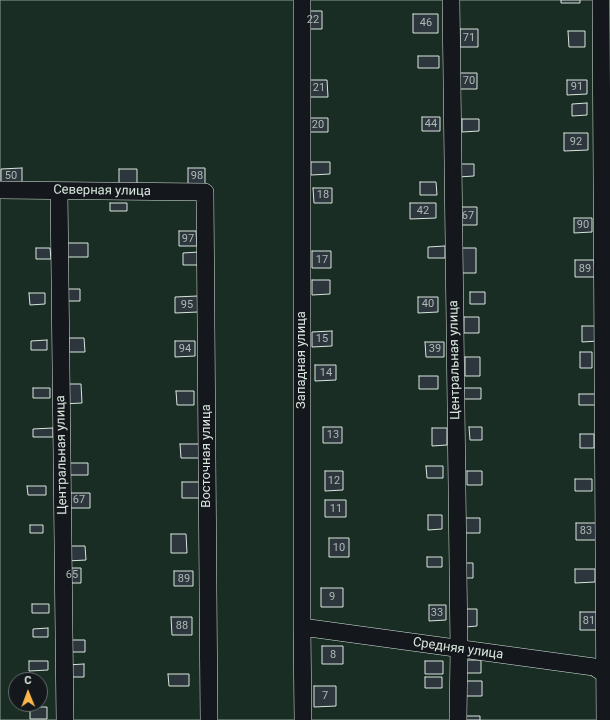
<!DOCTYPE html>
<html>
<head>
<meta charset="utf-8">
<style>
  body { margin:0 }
  #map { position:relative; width:610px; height:720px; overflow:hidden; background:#14181c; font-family:Roboto,sans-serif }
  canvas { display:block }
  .north { position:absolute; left:8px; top:672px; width:40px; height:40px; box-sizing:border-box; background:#14181c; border:1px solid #626a69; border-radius:50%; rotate:359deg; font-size:11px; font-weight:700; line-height:16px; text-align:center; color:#d8e6dc }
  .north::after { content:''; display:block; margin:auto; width:14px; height:18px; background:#ffb74d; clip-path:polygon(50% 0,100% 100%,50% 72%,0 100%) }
</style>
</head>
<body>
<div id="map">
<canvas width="610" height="720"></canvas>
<div class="north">С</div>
</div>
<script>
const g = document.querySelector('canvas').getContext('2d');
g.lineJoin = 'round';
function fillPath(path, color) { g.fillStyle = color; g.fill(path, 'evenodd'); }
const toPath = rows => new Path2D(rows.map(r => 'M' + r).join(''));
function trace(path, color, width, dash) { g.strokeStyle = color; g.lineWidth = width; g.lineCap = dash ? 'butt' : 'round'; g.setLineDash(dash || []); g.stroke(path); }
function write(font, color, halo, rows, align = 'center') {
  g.font = font + ' Roboto,sans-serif'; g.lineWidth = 3; g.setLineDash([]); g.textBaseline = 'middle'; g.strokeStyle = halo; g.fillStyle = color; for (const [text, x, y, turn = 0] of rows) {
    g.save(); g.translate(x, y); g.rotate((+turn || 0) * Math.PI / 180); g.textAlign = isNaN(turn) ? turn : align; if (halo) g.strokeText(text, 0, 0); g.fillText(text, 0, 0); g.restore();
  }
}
const green = toPath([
  [0,0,610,0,610,720,0,720,0,0],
  [16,680,40,680,40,704,16,704,16,680]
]);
fillPath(green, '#1a2d24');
trace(green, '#939e99', 1);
const building = toPath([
  [561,0,580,0,580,3,561,3,561,0],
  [304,11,322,11,322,29,304,29,304,11],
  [413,14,438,14,438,33,413,33,413,14],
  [460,29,478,29,478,47,460,47,460,29],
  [568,31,585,31,585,47,569,47,568,31],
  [418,56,439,56,439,68,418,68,418,56],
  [460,73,477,73,477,89,460,89,460,73],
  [310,80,327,80,328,97,310,97,310,80],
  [567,80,587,80,587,94,567,95,567,80],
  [587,103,587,115,572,116,572,104,587,103],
  [422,117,440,117,440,131,422,131,422,117],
  [308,118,328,118,328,132,308,132,308,118],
  [462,119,479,119,479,131,462,132,462,119],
  [564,133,588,133,588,150,564,151,564,133],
  [311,162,330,162,330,174,311,175,311,162],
  [458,164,474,164,474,176,458,177,458,164],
  [22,168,22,183,1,184,1,169,22,168],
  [188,168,205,168,205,185,188,185,188,168],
  [119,169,137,169,137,184,119,185,119,169],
  [420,182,436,182,437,195,420,195,420,182],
  [313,188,332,188,332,203,314,203,313,188],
  [110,203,127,203,127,211,110,211,110,203],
  [410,203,436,203,436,218,410,219,410,203],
  [459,207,477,207,477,225,459,225,459,207],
  [574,218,592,218,592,232,574,233,574,218],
  [179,231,196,231,197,246,179,246,179,231],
  [67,243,88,243,88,257,67,257,67,243],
  [445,246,445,258,428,258,428,247,445,246],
  [36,248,50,248,51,259,36,259,36,248],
  [461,248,476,248,476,273,462,273,461,248],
  [312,251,331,251,331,268,312,268,312,251],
  [199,252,199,265,183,265,183,253,199,252],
  [575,260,594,260,595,277,575,277,575,260],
  [312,280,330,280,330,294,312,295,312,280],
  [63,289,80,289,80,301,64,301,63,289],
  [470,292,485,292,485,304,470,304,470,292],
  [29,293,45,293,45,304,30,305,29,293],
  [198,296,198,312,175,313,175,297,198,296],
  [418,297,438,297,438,312,418,313,418,297],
  [464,317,479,317,479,333,464,333,464,317],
  [582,326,597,326,598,341,582,342,582,326],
  [332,331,332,346,312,347,312,332,332,331],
  [69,338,84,338,85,352,69,352,69,338],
  [47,340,47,350,31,350,31,341,47,340],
  [175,341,195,341,195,356,175,357,175,341],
  [425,342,444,342,444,357,426,357,425,342],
  [580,352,592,352,592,368,580,368,580,352],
  [465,357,480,357,480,376,465,376,465,357],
  [315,365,336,365,336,380,315,381,315,365],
  [419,376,438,376,438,389,419,389,419,376],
  [62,384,81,384,82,403,62,404,62,384],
  [33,388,50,388,50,398,33,398,33,388],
  [464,388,481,388,481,399,464,399,464,388],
  [176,391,194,391,194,405,177,405,176,391],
  [579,394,597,394,597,405,579,405,579,394],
  [323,427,342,427,342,443,323,443,323,427],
  [469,427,482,427,482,440,470,440,469,427],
  [53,428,53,437,33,437,33,429,53,428],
  [432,428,447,428,447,445,432,446,432,428],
  [580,434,594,434,594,448,580,448,580,434],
  [180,444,199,444,199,458,181,458,180,444],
  [69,463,88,463,88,475,69,475,69,463],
  [426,466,443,466,443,478,427,478,426,466],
  [325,471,343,471,343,490,325,491,325,471],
  [467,471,482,471,482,485,467,485,467,471],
  [575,479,592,479,592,491,575,491,575,479],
  [182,482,200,482,200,498,182,498,182,482],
  [27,486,46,486,46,495,28,495,27,486],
  [68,493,90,493,90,508,68,508,68,493],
  [325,500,346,500,346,517,325,517,325,500],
  [428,515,442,515,442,529,428,530,428,515],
  [465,518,480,518,480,533,465,533,465,518],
  [576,523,596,523,596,540,576,540,576,523],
  [30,525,43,525,43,533,30,533,30,525],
  [171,534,186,534,187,553,171,553,171,534],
  [329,538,349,538,349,557,329,557,329,538],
  [66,546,85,546,86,560,67,561,66,546],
  [427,557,442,557,442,567,427,567,427,557],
  [464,563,473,563,473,578,464,578,464,563],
  [63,568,81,568,81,583,64,583,63,568],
  [575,569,595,569,595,582,575,583,575,569],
  [174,571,193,571,193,586,174,586,174,571],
  [321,588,343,588,343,607,321,607,321,588],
  [32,604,49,604,49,613,32,613,32,604],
  [429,605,446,605,446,620,429,621,429,605],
  [465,609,477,609,477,626,466,627,465,609],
  [580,612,598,612,598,630,580,630,580,612],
  [171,617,192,617,192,635,172,635,171,617],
  [48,628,48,637,33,637,33,629,48,628],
  [69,640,85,640,85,652,69,652,69,640],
  [322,646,343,646,343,664,322,664,322,646],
  [465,660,481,660,481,673,465,673,465,660],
  [29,661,48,661,48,670,29,671,29,661],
  [425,661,443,661,443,674,425,674,425,661],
  [84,664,84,677,67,677,67,665,84,664],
  [168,674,189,674,189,686,169,686,168,674],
  [425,677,442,677,442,688,425,688,425,677],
  [466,681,482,681,482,696,466,696,466,681],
  [314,686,336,686,336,706,314,707,314,686],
  [30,707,47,707,47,719,30,719,30,707],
  [465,716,480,716,480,720,465,720,465,716]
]);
fillPath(building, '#2c363c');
trace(building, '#d8e6dc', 1);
const minor = toPath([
  [302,0,302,627,303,720],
  [451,0,459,649,458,720],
  [601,0,605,720],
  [0,190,205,192,209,720],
  [59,191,65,720],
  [302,627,594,667,610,677]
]);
trace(minor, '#d8e6dc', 18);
trace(minor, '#14181c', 17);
write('11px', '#adbab4', null, [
  ["22",313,20],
  ["46",426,23],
  ["71",469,38],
  ["70",469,81],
  ["91",577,87],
  ["21",319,88],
  ["44",431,124],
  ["20",318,125],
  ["92",576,142],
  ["50",11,176],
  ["98",197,176],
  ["18",323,195],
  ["42",423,211],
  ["67",468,216],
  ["90",583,225],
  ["97",188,239],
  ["17",322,260],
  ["89",585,269],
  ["40",428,304],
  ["95",187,305],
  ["15",322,339],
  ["94",185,349],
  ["39",435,349],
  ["14",326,373],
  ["13",333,435],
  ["12",334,481],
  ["67",79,500],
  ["11",336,509],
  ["83",586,531],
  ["10",339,548],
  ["65",72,575],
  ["89",184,579],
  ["9",332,597],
  ["33",437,613],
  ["81",589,621],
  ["88",182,626],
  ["8",333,655],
  ["7",325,696]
]);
write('13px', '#d8e6dc', '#14181c', [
  ["Северная улица",102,191,1],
  ["Западная улица",302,360,-90],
  ["Центральная улица",455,360,-91],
  ["Центральная улица",62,455,-91],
  ["Восточная улица",207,456,-90],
  ["Средняя улица",458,649,8]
]);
</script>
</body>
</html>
